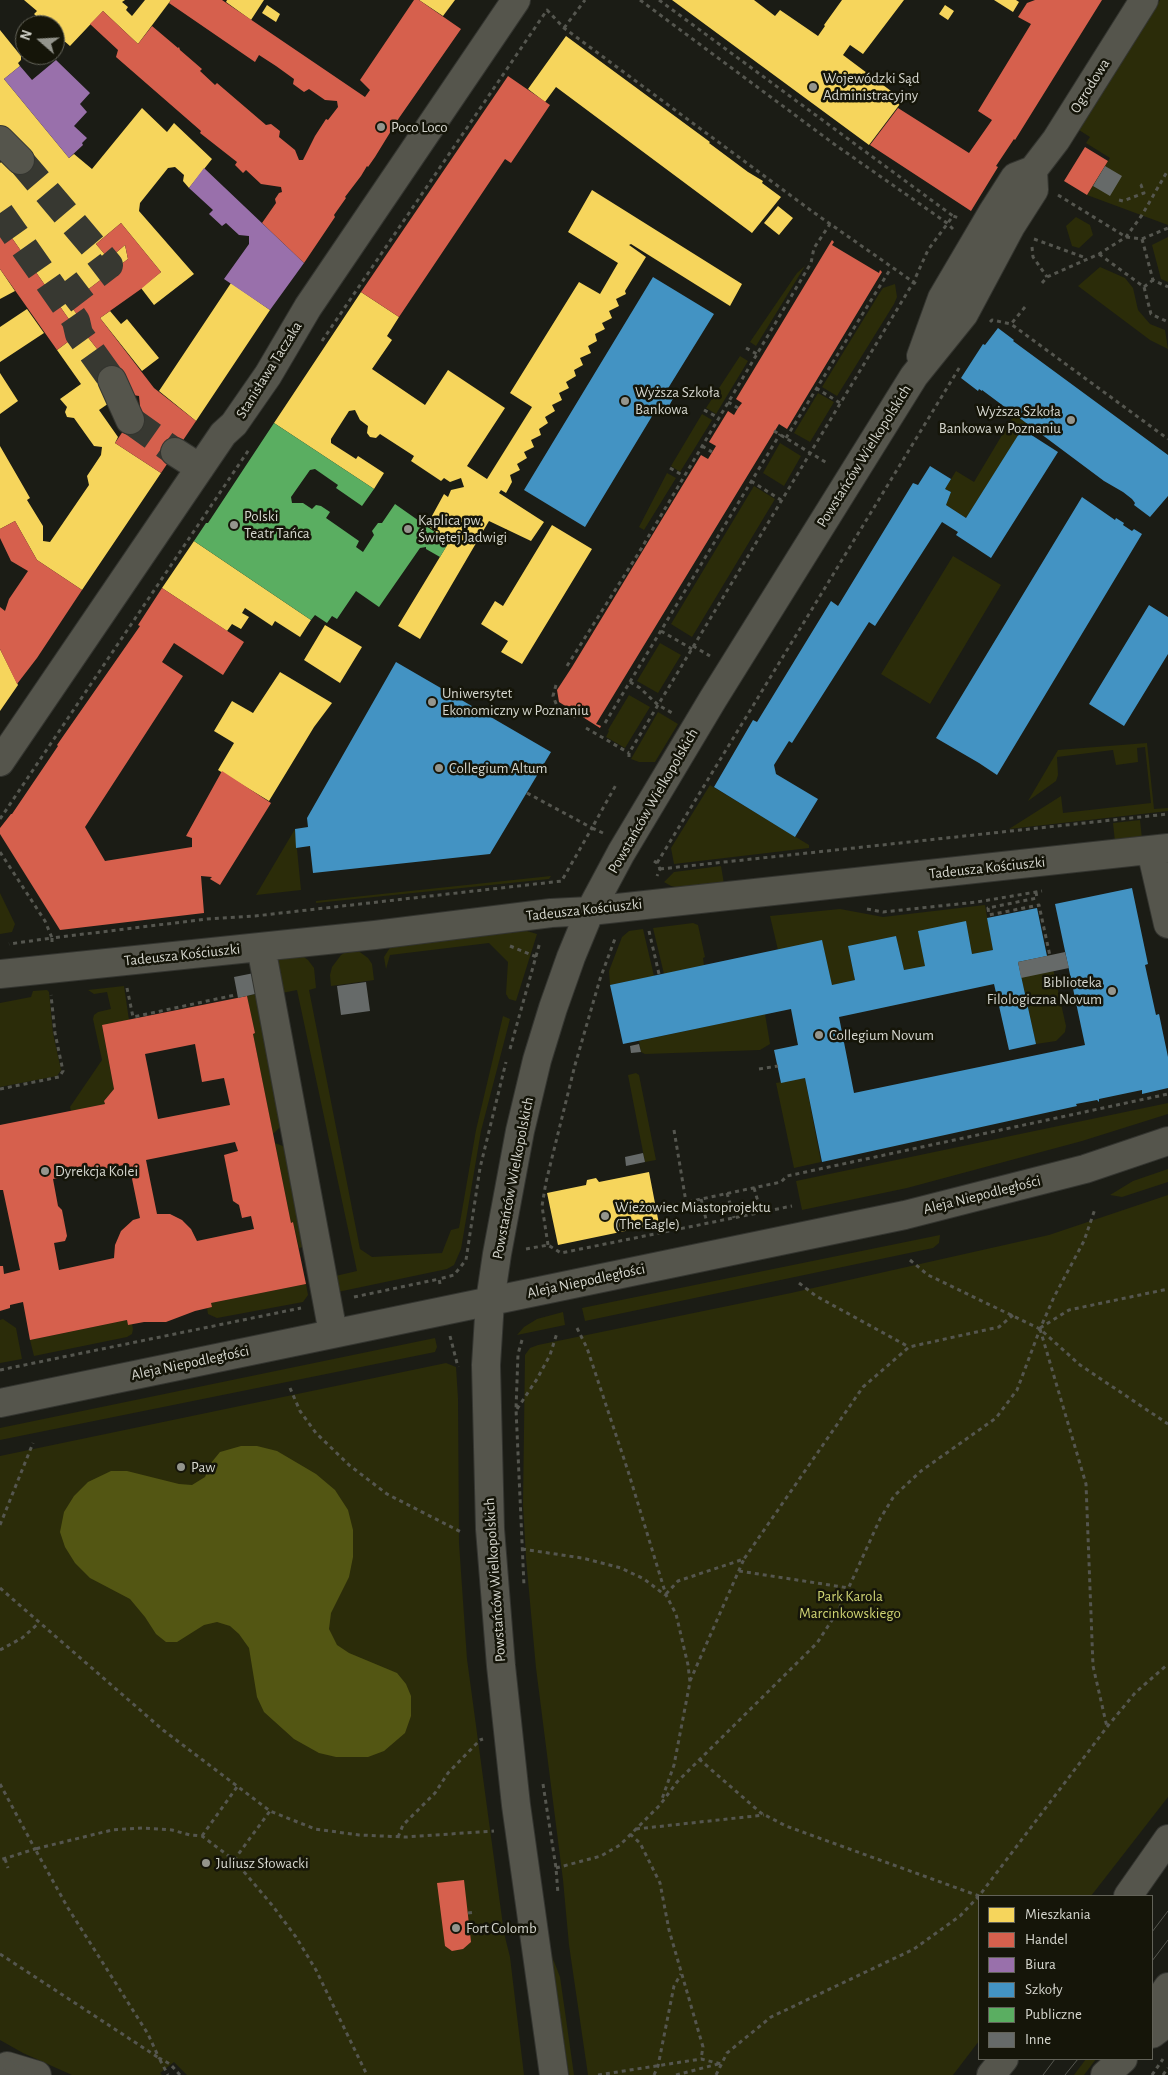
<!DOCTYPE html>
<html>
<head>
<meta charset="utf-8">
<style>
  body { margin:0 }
  #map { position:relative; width:1168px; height:2075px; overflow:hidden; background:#1b1c15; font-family:"Alegreya Sans",sans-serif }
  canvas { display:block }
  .legend { position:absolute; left:978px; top:1895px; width:175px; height:165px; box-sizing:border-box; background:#151509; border:1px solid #626258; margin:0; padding:6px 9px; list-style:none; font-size:15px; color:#d5d6ce }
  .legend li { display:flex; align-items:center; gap:10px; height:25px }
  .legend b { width:25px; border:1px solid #626258 }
  .north { position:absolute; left:15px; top:15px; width:50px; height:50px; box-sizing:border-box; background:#151509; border:1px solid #626258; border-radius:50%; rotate:289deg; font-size:14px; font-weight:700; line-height:20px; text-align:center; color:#d5d6ce }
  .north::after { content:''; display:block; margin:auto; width:18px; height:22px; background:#94958d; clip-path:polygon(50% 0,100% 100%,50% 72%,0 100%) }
</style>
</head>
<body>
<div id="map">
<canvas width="1168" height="2075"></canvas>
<ul class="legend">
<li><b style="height:14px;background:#f6d55c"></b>Mieszkania</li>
<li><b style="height:14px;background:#d6604d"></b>Handel</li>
<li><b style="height:14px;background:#9970ab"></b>Biura</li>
<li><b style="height:14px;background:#4393c3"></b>Szkoły</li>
<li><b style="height:14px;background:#5aae61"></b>Publiczne</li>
<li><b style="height:14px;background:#666a69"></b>Inne</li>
</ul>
<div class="north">N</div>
</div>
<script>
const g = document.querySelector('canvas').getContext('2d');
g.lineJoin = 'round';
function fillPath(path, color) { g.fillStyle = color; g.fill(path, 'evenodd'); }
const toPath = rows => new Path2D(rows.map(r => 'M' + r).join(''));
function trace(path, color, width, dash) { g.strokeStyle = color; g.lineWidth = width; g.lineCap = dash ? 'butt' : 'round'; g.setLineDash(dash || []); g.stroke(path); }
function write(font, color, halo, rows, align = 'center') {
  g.font = font + ' "Alegreya Sans",sans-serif'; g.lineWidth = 5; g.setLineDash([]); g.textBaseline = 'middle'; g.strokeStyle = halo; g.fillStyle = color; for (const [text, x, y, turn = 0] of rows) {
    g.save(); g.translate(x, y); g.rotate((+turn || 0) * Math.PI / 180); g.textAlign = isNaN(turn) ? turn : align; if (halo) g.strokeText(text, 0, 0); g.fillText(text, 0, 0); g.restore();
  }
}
fillPath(toPath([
  [1160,0,1168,0,1168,225,1087,195,1110,158,1086,143,1090,137,1079,130],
  [1076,217,1090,225,1093,235,1079,248,1072,246,1066,226],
  [1168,237,1168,282,1161,279,1152,245],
  [805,266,756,346,750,342,797,273],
  [1100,267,1125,278,1133,288,1138,310,1150,324,1165,330,1168,349,1150,340,1078,286],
  [895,284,897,297,894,304,837,396,822,387,879,294,883,288],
  [740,356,748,361,716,414,706,408],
  [818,393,834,402,810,442,794,433],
  [702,414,712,420,680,472,671,466],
  [1014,415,1027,423,966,518,946,505,951,492,945,489,956,471,974,482],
  [780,443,801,456,784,486,763,473],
  [667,473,676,478,644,530,639,527],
  [754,486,775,499,692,637,671,624],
  [953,556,1001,585,930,704,881,674],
  [660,643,681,655,658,693,637,681],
  [629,695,650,707,625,748,606,737,609,731,608,730],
  [658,712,678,724,655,762,639,762,631,759],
  [1147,743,1154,809,1168,808,1168,811,1009,829,1061,796,1063,813,1151,803,1145,747,1137,748,1138,762,1116,765,1113,750,1057,757,1058,775,1056,781,1028,801,1058,750],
  [710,785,809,845,809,848,674,864,671,848],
  [1140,820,1142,839,1115,842,1113,823],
  [295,829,301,890,256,895],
  [721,866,724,884,682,888,671,886,664,882,674,872],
  [551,876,549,879,316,903,316,901],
  [0,893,15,924,12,932,0,934],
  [985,905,993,950,972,954,966,922,925,966,904,970,896,936,848,946,855,980,832,985,822,941,778,950,770,916,840,909,883,917],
  [693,923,698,925,705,957,703,958,704,965,664,974,653,928],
  [643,929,654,976,610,985,609,971,622,937,629,931],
  [527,931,537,934,516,1001,509,999,506,994,508,962,489,943,390,955,386,969,384,957,391,946],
  [349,950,357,950,368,958,372,964,374,980,331,986,330,975,332,967,341,955],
  [301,955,308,960,314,968,316,988,309,990,360,1249,372,1257,442,1253,451,1230,459,1228,476,1130,503,1016,510,1019,481,1131,461,1249,454,1265,447,1269,333,1293,331,1277,357,1271,297,990,277,994,273,959],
  [1050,955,1066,1026,1065,1032,1056,1041,1036,1044,1018,962],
  [124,986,129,1020,102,1026,114,1089,104,1101,105,1104,71,1111,70,1107,102,1060,93,1019,94,1015,98,1012,111,1009,107,992,94,994,88,990],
  [47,990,49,992,53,1033,61,1070,57,1076,0,1087,0,1003,31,997,33,991],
  [256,994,283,1124,273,1134,253,1034,255,1033,247,996],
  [765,1014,770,1044,760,1050,645,1054,641,1052,639,1041],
  [636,1073,639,1075,656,1160,645,1162,628,1075],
  [805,1078,821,1162,794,1168,776,1083],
  [1168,1103,1168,1114,1082,1141,907,1188,802,1210,796,1181],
  [275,1143,288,1148,307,1246,299,1248,293,1222,291,1223],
  [1168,1169,1168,1182,1122,1197,1110,1195,1133,1181],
  [1168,1195,1168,1797,1091,1896,979,1896,979,2041,953,2075,588,2075,569,1945,563,1880,536,1668,526,1558,523,1505,525,1355,530,1348,538,1345,791,1293,1049,1235],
  [940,1235,939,1243,933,1248,585,1321,582,1308],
  [306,1284,308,1295,303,1302,217,1318,208,1314,207,1308,211,1307,211,1303],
  [563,1312,565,1325,517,1335,524,1327,537,1319],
  [3,1319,16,1328,22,1359,0,1363,0,1320],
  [127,1320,128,1325,132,1324,133,1329,132,1334,127,1337,34,1356,30,1340],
  [435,1338,437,1347,435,1352,0,1440,0,1428],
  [446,1363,456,1367,458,1398,459,1543,467,1659,504,1933,510,1957,524,2075,187,2075,174,2062,160,2073,162,2075,72,2075,23,2053,0,2040,0,1456],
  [550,1951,560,1977,574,2075,569,2075],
  [1086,2059,1096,2059,1084,2075,1074,2075]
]), '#2b2c09');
fillPath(toPath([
  [241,1446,257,1446,277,1451,316,1474,335,1490,348,1510,353,1530,353,1557,349,1577,331,1613,329,1629,337,1645,349,1653,397,1673,406,1684,411,1696,411,1716,405,1733,384,1751,368,1757,336,1757,319,1753,294,1739,264,1712,257,1697,249,1648,239,1634,230,1626,217,1622,204,1625,177,1642,166,1642,156,1634,145,1617,130,1599,90,1578,75,1563,65,1547,60,1532,64,1512,74,1496,88,1482,111,1471,127,1471,179,1484,192,1485,205,1477,211,1463,220,1452]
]), '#535613');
fillPath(toPath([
  [24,0,125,0,122,2,128,7,126,10,132,16,145,0,171,0,138,44,103,11,70,46,55,33,55,25,46,25,34,14,37,11],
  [227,0,264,0,251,20,226,2],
  [419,0,455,0,443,16],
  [672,0,754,0,775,16,780,10,818,36,825,26,824,25,842,0,904,0,863,54,850,45,843,55,903,100,869,145],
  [994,0,1016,0,1019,2,1013,12],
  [267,5,280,14,276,22,262,13],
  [945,5,954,11,948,20,939,14],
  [0,30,21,56,21,60,18,63,20,66,4,79,69,158,74,154,92,169,142,108,167,132,174,123,212,159,189,188,183,181,184,175,175,167,168,168,140,203,139,211,194,274,154,305,141,288,161,272,121,223,96,244,107,257,111,257,125,245,128,259,69,304,87,327,83,331,109,364,107,366,115,377,115,399,99,410,118,437,115,443,161,473,82,590,37,560,15,521,0,529,0,446,30,498,27,500,43,526,43,541,50,542,89,485,87,476,101,455,102,447,94,446,74,418,67,417,65,412,67,407,60,399,81,384,57,350,73,338,73,325,0,221,0,163,5,159,0,135],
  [566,36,710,142,709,143,748,172,763,181,762,183,781,197,752,233,556,87,545,102,528,89],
  [592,190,742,284,730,306,631,244,629,245,646,257,625,291,626,294,616,299,619,306,609,311,612,318,602,323,605,329,595,334,597,341,588,346,591,353,580,358,583,365,574,370,576,376,566,382,569,388,559,393,562,400,552,405,555,411,545,417,548,423,539,429,541,435,531,440,534,447,524,452,527,458,517,464,520,470,510,475,512,482,506,493,501,490,499,493,544,522,531,541,489,521,420,639,398,626,449,542,427,525,444,494,448,497,451,490,464,487,461,478,450,482,444,478,441,481,411,461,414,456,380,434,376,438,370,437,367,433,368,426,360,420,355,410,349,411,331,439,331,443,356,459,358,456,384,473,374,489,274,423,361,292,399,317,387,336,392,340,372,369,425,405,448,370,505,408,467,466,487,479,532,407,510,393,579,282,600,294,618,263,568,232],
  [778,206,793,218,779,235,764,223],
  [0,269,15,291,0,299],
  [231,283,270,310,196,421,159,391],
  [27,309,44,333,0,362,0,327],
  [110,311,121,324,127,319,159,358,142,371,100,318],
  [0,373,18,401,0,414],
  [552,525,592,549,522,664,501,652,508,641,481,624,495,601,503,606],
  [194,541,311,620,300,637,275,621,272,626,245,608,242,613,249,617,241,629,232,624,227,631,162,588],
  [325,625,362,647,340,683,304,660],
  [0,649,18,685,0,711],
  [280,672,332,703,314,727,269,801,218,770,234,743,214,731,232,701,253,713],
  [649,1172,659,1224,558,1245,547,1193,586,1185,587,1180,596,1178,599,1182]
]), '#f6d55c');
fillPath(toPath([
  [171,0,222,0,365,97,370,90,360,80,414,0,419,0,461,29,399,118,375,157,368,167,367,166,361,176,345,197,346,198,334,215,335,217,304,263,262,223,276,203,275,199,279,193,282,192,281,187,261,184,246,170,243,173,235,165,237,162,200,133,201,131,116,57,118,50,90,24,103,11,138,44,152,26,178,48,179,47,180,50,202,69,200,71,215,85,217,83,266,125,271,124,280,131,279,137,295,150,299,160,303,160,315,136,326,119,328,120,338,107,337,101,325,100,309,89,304,92,293,84,294,79,276,66,259,55,255,62,169,3],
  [1035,0,1102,0,1015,140,1014,139,996,166,998,167,971,211,870,145,898,108,969,153,992,120,978,111,1031,24,1018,17,1027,3],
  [508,76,550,105,511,163,505,159,399,317,361,292],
  [1085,147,1108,161,1087,195,1064,181],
  [0,221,73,325,73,338,57,350,0,269],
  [121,223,161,272,141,289,100,318,154,388,196,421,161,473,115,443,140,406,139,396,133,395,115,377,107,366,109,364,83,331,87,327,69,304,128,259,125,245,111,257,107,257,96,244],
  [832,240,834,242,832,245,879,273,880,270,882,272,787,429,779,424,596,724,601,726,600,728,559,702,557,690,572,667,701,455,708,459,716,446,709,442,728,411,734,415,738,408,742,403,736,399],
  [15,521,37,560,82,590,37,658,17,684,0,649,0,607,5,611,9,599,28,571,11,561,0,538,0,529],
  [162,588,244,642,223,675,174,643,162,662,183,676,85,827,105,861,192,847,192,838,186,836,222,771,271,803,220,885,210,879,212,877,201,876,204,913,60,930,0,834,0,828,11,814,12,814,58,746,57,745,140,626,138,625],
  [247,996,255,1033,253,1034,291,1223,293,1222,306,1284,211,1303,212,1307,195,1311,166,1322,144,1322,128,1325,127,1320,30,1340,23,1302,10,1305,10,1308,0,1311,0,1266,3,1266,4,1274,20,1270,3,1190,0,1190,0,1125,105,1104,104,1101,114,1089,102,1025],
  [195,1044,202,1082,224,1078,230,1105,158,1119,145,1054],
  [235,1142,238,1151,224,1155,233,1201,239,1205,242,1218,251,1216,254,1229,197,1241,191,1229,182,1220,170,1214,157,1214,146,1160],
  [129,1164,140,1218,133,1220,121,1231,115,1245,114,1258,59,1270,54,1243,65,1241,67,1236,62,1210,58,1206,53,1179],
  [464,1880,471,1942,463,1949,452,1951,445,1946,437,1883]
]), '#d6604d');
fillPath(toPath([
  [56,60,90,93,80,104,87,112,74,126,87,138,82,143,83,145,69,158,4,79,20,66,32,80],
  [204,168,304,263,270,310,224,279,249,244,249,236,239,235,226,223,222,226,209,214,213,210,189,188]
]), '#9970ab');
fillPath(toPath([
  [653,277,714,314,667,390,675,395,665,413,657,408,585,527,524,490],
  [998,328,1014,340,1013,341,1168,455,1168,496,1150,517,1134,505,1135,503,1132,499,1123,492,1104,481,982,390,982,391,979,389,978,391,961,378,983,344,985,345],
  [1022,429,1058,452,991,558,956,535,958,532,942,522,875,626,869,622,797,735,792,743,789,741,774,765,776,774,818,799,795,837,714,787,753,720,757,722,831,601,838,606,913,483,918,485,930,466,951,479,945,489,951,492,946,505,966,518],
  [1082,497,1115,520,1116,518,1124,523,1123,525,1132,531,1134,529,1142,534,997,775,979,763,936,738],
  [1149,605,1168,617,1168,654,1124,726,1089,704],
  [396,662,551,752,490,854,313,873,310,846,296,848,295,829,308,827,307,818],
  [1132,888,1148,964,1145,965,1156,1015,1159,1014,1168,1057,1168,1088,1142,1094,1142,1090,1099,1099,1099,1102,1097,1100,1076,1104,1077,1106,822,1162,805,1078,781,1083,774,1050,798,1045,791,1009,623,1044,610,985,822,940,832,985,855,980,848,946,896,936,904,970,925,966,918,931,966,921,972,954,993,950,987,918,1037,908,1047,956,1018,962,1036,1044,1009,1050,994,984,839,1017,854,1093,1085,1045,1055,904]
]), '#4393c3');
fillPath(toPath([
  [274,423,374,489,362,506,336,488,338,485,315,469,310,470,291,497,292,503,303,503,312,509,316,505,321,506,330,512,326,518,359,541,356,547,363,552,374,535,372,531,378,523,382,523,395,504,449,542,440,557,426,549,426,547,420,548,379,607,356,591,337,619,332,616,327,623,315,615,311,620,194,541,206,523,208,523]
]), '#5aae61');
fillPath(toPath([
  [1105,166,1122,176,1110,196,1093,186],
  [1065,952,1069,968,1021,978,1018,962],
  [254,973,259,993,238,998,234,977],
  [366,982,370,1011,341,1015,337,986],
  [639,1044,641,1052,631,1053,630,1046],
  [643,1153,645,1162,626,1166,625,1157]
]), '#666a69');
trace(toPath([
  [20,160,109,265,62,301],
  [0,213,76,321,79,334,112,380],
  [130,420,175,452]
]), '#373831', 28, [28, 14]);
const minor = toPath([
  [0,140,20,160],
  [921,356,942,298,992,213,1015,177,1033,170,1056,140,1144,0],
  [112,380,130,420],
  [175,452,200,468],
  [0,762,223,434,234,424,268,375,308,307,516,0],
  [1151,850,1168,924],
  [261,947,333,1333],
  [0,974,375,935,551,913,590,911,1168,848],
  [0,1403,905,1215,1085,1169,1168,1141],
  [1128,1896,1168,1839],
  [1152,2010,1168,1987],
  [1152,2034,1168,2022],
  [7,2066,37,2075],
  [554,2075,516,1805,501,1666,490,1529,486,1365,490,1301,497,1254,520,1131,537,1060,553,1008,571,957,590,911,621,853,713,699,914,376,964,314,1011,226,1034,190,1033,170],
  [991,2075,1004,2059],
  [1105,2075,1123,2059]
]);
trace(minor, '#343530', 30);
trace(toPath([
  [640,0,834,144,947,223,953,229],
  [659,0,953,216],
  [564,28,585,0],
  [1058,195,1126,237,1142,239,1168,228],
  [1119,200,1123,201,1144,193,1141,185,1138,183],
  [1034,239,1086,258],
  [1142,239,1153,280,1168,287],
  [1032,247,1033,257,1047,277],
  [1099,254,1144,287,1151,314,1168,322],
  [1042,283,1047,277,1099,254,1126,237,1142,215,1168,170],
  [1144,287,1153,280],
  [1025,307,1011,324,1168,439],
  [990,322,992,320,1011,324],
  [322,341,547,10,564,28,813,212,919,286],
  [746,348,757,354],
  [816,388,840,403],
  [728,402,738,408],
  [704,410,719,418],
  [774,431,827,463],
  [786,438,891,268],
  [702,446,712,452],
  [670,468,684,476],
  [751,481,781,500],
  [661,631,692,649],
  [693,646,710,656],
  [567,666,638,554,757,354,811,263,814,248,830,224],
  [630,682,640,688,658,705,674,714],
  [556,685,553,696,557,706,579,719],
  [605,723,780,434],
  [586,728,629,753],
  [629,757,629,753,913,283,928,250,953,216,959,218],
  [527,793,592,828,561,882],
  [0,819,250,448],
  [603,833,592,828,617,783],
  [0,852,45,921,52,938,9,944],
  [654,861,657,863,660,869,657,876],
  [657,863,961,365],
  [660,869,1168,814],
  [1036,892,1037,898,988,908,989,915,1039,905,1050,956],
  [867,909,883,912,977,902,1042,891],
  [649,931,659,974],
  [52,942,52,938,207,919,255,916,562,881],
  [510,946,537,957],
  [127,988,133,1017,235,995],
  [510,1049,540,942],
  [759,1069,778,1066],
  [0,1089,59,1077,63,1071,55,1033,51,995],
  [674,1130,686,1202],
  [754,1188,761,1212],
  [727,1193,734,1218],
  [701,1199,707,1223],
  [678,1229,673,1205,781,1182,787,1176,1168,1094],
  [548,1245,542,1206,546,1182,575,1065,600,979,616,936],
  [526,1249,548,1245,561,1253,792,1206],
  [910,1260,928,1275,1040,1329,1080,1365,1168,1424],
  [799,1283,816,1296,909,1347],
  [440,1284,439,1279,454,1275,466,1260,480,1168,506,1062],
  [354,1297,439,1279],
  [577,1328,587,1348,628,1471,666,1595,676,1614,688,1665,690,1682,674,1765,662,1799],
  [1040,1328,1069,1310,1168,1289],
  [1040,1329,1086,1484,1093,1666,1107,1727],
  [450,1336,458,1367],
  [522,1340,518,1354,516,1409,524,1586],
  [0,1370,301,1308],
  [290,1388,300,1411,316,1433,349,1465,387,1494,463,1533],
  [517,1409,537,1379,550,1355,557,1333],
  [0,1525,33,1443],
  [522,1549,582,1558,621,1568,644,1579,665,1595],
  [739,1571,849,1588],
  [0,1588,163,1730,270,1811,315,1829,359,1835,406,1837,494,1831],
  [666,1594,678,1581,744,1559,863,1387,909,1347,999,1327,1013,1315],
  [0,1650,22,1638,39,1623],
  [690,1681,744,1559],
  [699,1759,761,1813,786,1826,979,1896],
  [0,1784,35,1849,0,1860],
  [543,1784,556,1868,558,1894],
  [636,1829,764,1815],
  [630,1834,640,1843,660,1883,669,1930,703,2047,701,2059],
  [202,1836,237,1787],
  [398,1837,403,1825,435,1793,448,1773,480,1740,483,1739],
  [5,1859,8,1868],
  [234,1860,270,1811],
  [556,1868,601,1856,620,1845,660,1805,677,1782,817,1643,838,1611,880,1519,894,1496,921,1471,996,1418,1017,1390,1040,1329,1054,1297,1084,1241,1095,1209],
  [468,1913,476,1912],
  [0,1954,159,2058,168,2075],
  [180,2075,170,2064,159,2058,148,2034,68,1908,35,1849,112,1830,143,1828,172,1830,190,1835,202,1836,234,1860,272,1905,296,1937,316,1970,367,2075],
  [598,2075,701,2059,721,2064],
  [654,2075,658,2066,674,1986,681,1974],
  [676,2075,718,2064],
  [716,2075,727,2053,771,2017,914,1949,960,1916,979,1896,1107,1727,1135,1693,1168,1664],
  [1152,2075,1163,2059],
  [1163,2075,1168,2068]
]), '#55564f', 3, [4, 4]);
trace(minor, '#55554c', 28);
trace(toPath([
  [1152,1932,1168,1911],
  [1152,1961,1168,1940],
  [0,2055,34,2075],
  [0,2067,13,2075],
  [1043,2075,1055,2059],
  [1065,2075,1078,2059]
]), '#55564f', 1);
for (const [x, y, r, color] of [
  [813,87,5,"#94958d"],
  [381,127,5,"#94958d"],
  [625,401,5,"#94958d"],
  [1071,420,5,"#94958d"],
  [234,525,5,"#94958d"],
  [408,529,5,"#94958d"],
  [432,702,5,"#94958d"],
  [439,768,5,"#94958d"],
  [1112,991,5,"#94958d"],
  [819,1035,5,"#94958d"],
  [45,1171,5,"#94958d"],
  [605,1216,5,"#94958d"],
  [181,1467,5,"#94958d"],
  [206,1863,5,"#94958d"],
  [456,1928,5,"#94958d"]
]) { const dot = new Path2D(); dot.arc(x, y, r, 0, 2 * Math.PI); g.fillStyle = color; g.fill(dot); trace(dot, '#151509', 2); }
write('15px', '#d5d6ce', '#151509', [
  ["Wojewódzki Sąd",823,78],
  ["Administracyjny",823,95],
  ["Poco Loco",391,127],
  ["Wyższa Szkoła",635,392],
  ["Bankowa",635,409],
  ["Wyższa Szkoła",1061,411,"right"],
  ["Bankowa w Poznaniu",1061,428,"right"],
  ["Polski",244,516],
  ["Teatr Tańca",244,533],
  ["Kaplica pw.",418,520],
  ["Świętej Jadwigi",418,537],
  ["Uniwersytet",442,693],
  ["Ekonomiczny w Poznaniu",442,710],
  ["Collegium Altum",449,768],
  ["Biblioteka",1102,982,"right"],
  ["Filologiczna Novum",1102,999,"right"],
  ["Collegium Novum",829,1035],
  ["Dyrekcja Kolei",55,1171],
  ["Wieżowiec Miastoprojektu",615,1207],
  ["(The Eagle)",615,1224],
  ["Paw",191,1467],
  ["Juliusz Słowacki",216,1863],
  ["Fort Colomb",466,1928]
], 'left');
write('15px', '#d5d6ce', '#151509', [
  ["Ogrodowa",1090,86,-58],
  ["Stanisława Taczaka",269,370,-58],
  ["Powstańców Wielkopolskich",864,456,-58],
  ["Powstańców Wielkopolskich",653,801,-60],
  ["Tadeusza Kościuszki",987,868,-6],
  ["Tadeusza Kościuszki",584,910,-6],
  ["Tadeusza Kościuszki",182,955,-6],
  ["Powstańców Wielkopolskich",513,1178,-79],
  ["Aleja Niepodległości",982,1195,-14],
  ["Aleja Niepodległości",586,1281,-12],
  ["Aleja Niepodległości",190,1363,-12],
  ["Powstańców Wielkopolskich",495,1580,-94]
]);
write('15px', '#cfd473', '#151509', [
  ["Park Karola",850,1596],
  ["Marcinkowskiego",850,1613]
]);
</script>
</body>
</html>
